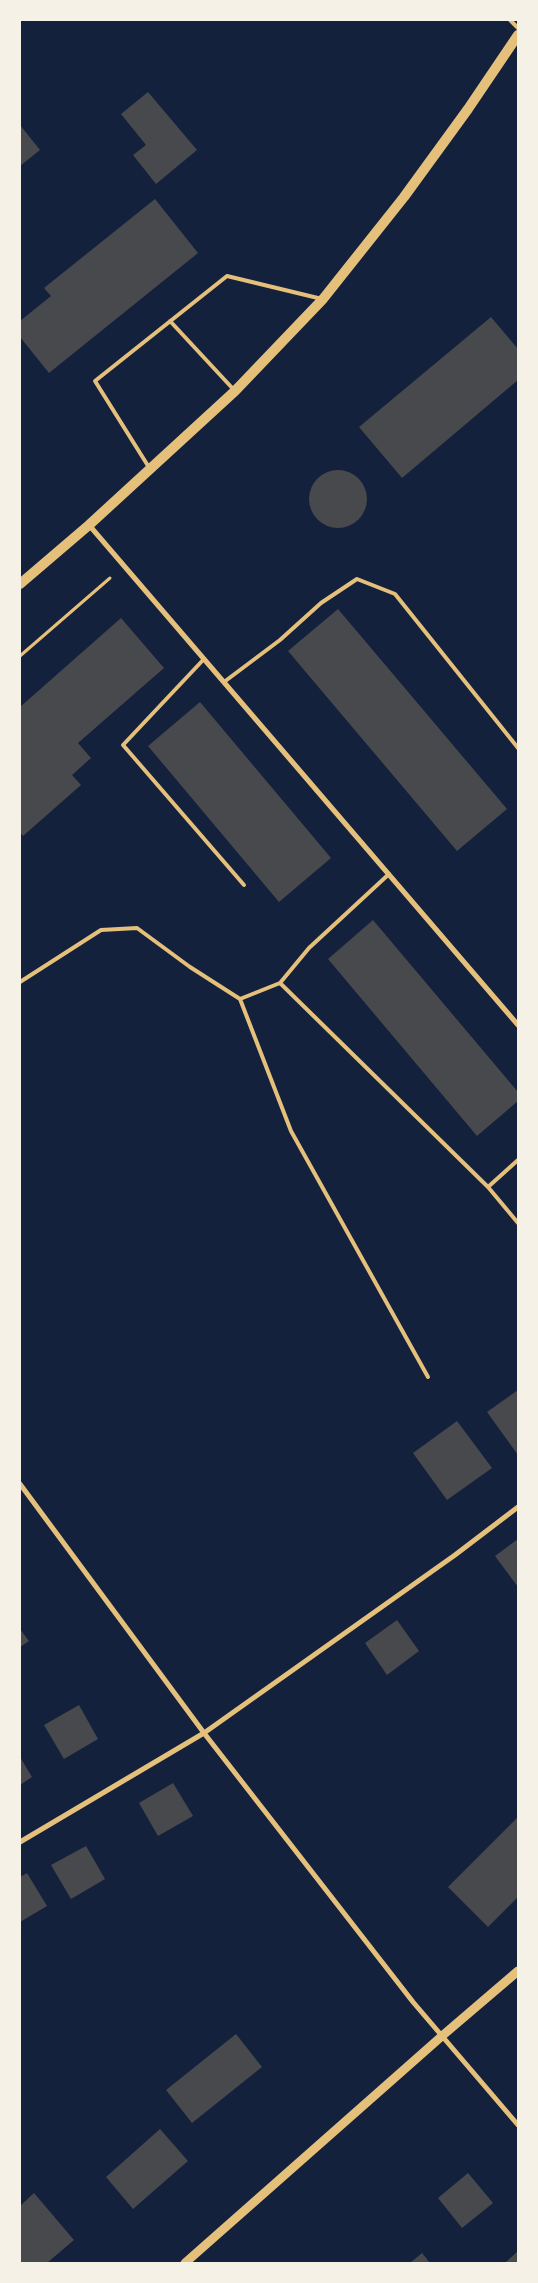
<!DOCTYPE html>
<html>
<head>
<meta charset="utf-8">
<style>
  body { margin:0 }
  #map { position:relative; width:538px; height:2283px; overflow:hidden; background:#14213d; font-family:Roboto,sans-serif }
  canvas { display:block }
  .frame { position:absolute; inset:0; border:21px solid #f6f1e7; pointer-events:none }
</style>
</head>
<body>
<div id="map">
<canvas width="538" height="2283"></canvas>
<div class="frame"></div>
</div>
<script>
const g = document.querySelector('canvas').getContext('2d');
g.lineJoin = 'round';
function fillPath(path, color) { g.fillStyle = color; g.fill(path, 'evenodd'); }
const toPath = rows => new Path2D(rows.map(r => 'M' + r).join(''));
function trace(path, color, width, dash) { g.strokeStyle = color; g.lineWidth = width; g.lineCap = dash ? 'butt' : 'round'; g.setLineDash(dash || []); g.stroke(path); }
fillPath(toPath([
  [148,92,197,150,156,184,133,155,146,145,121,114],
  [20,125,40,150,20,166],
  [155,199,198,253,49,373,20,337,20,321,51,296,44,288],
  [491,317,518,349,518,380,402,478,359,427],
  '309 499a29 29 0 1 1 58 0a29 29 0 1 1-58 0Z',
  [338,609,507,809,457,851,288,651],
  [121,618,164,668,78,743,91,758,72,775,81,785,23,836,20,832,20,707],
  [200,702,331,858,279,902,148,746],
  [373,920,518,1092,518,1101,477,1136,328,959],
  [518,1390,518,1455,487,1412],
  [457,1421,492,1468,447,1500,413,1453],
  [518,1539,518,1587,495,1556],
  [397,1620,419,1651,387,1675,365,1643],
  [20,1629,29,1641,20,1647],
  [79,1705,98,1739,64,1759,44,1725],
  [20,1757,32,1777,20,1785],
  [173,1783,193,1816,158,1836,139,1803],
  [518,1817,518,1897,488,1927,448,1887],
  [86,1846,105,1879,71,1899,51,1865],
  [27,1873,47,1906,20,1922,20,1877],
  [236,2034,262,2067,192,2123,166,2090],
  [160,2129,188,2161,133,2209,106,2177],
  [468,2173,493,2203,462,2228,438,2198],
  [34,2193,74,2240,47,2263,20,2263,20,2206],
  [518,2251,518,2263,508,2263,506,2262],
  [422,2253,430,2263,410,2263]
]), '#48494c');
trace(toPath([
  [20,656,110,578]
]), '#e5c07b', 3);
trace(toPath([
  [510,20,518,28],
  [170,321,235,391],
  [150,469,95,381,227,276,322,299],
  [204,659,123,745,244,885],
  [224,682,280,640,321,603,357,579,395,594,518,748],
  [20,982,101,930,137,928,190,967,240,999,280,983,309,948,389,874],
  [280,983,488,1187],
  [240,999,291,1131,428,1377],
  [518,1160,488,1187,518,1223]
]), '#e5c07b', 4);
trace(toPath([
  [89,525,518,1025],
  [20,1484,204,1733,413,2002,518,2125],
  [20,1842,204,1733,455,1555,518,1507]
]), '#e5c07b', 5);
trace(toPath([
  [185,2263,442,2036,518,1971]
]), '#e5c07b', 9);
trace(toPath([
  [20,584,89,525,235,391,323,299,404,197,468,109,518,35]
]), '#e5c07b', 10);
</script>
</body>
</html>
